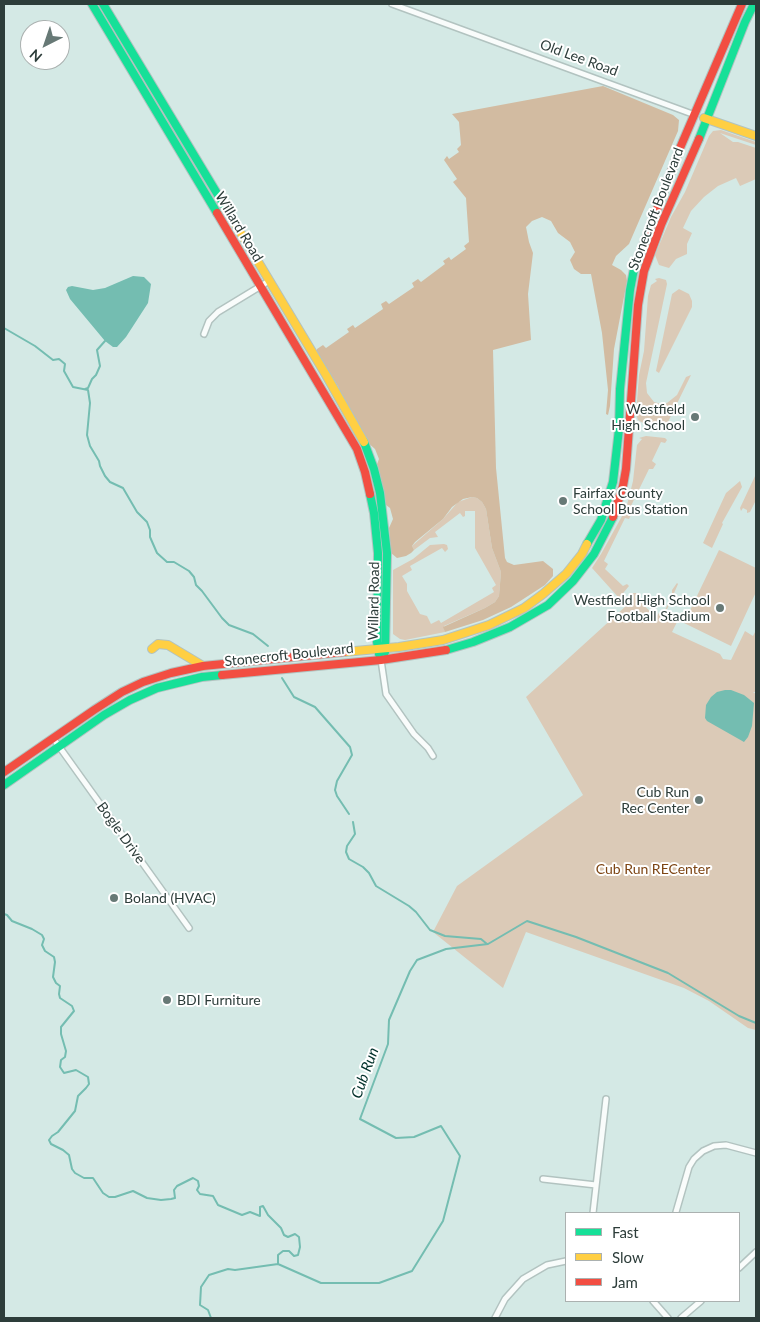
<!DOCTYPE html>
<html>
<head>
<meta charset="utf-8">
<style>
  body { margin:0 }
  #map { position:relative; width:760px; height:1322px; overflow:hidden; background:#d4e9e5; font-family:Lato,sans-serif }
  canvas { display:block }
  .frame { position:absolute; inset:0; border:5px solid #2d3d3a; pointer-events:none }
  .legend { position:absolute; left:565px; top:1212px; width:175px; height:90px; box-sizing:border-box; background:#fff; border:1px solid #abb1b0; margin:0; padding:6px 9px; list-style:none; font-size:15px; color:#2d3d3a }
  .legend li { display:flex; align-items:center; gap:10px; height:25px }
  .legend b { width:25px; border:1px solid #abb1b0 }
  .north { position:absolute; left:20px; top:20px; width:50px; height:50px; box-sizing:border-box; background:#fff; border:1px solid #abb1b0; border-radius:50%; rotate:221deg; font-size:14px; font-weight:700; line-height:20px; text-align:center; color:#2d3d3a }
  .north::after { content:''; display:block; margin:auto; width:18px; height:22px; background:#677976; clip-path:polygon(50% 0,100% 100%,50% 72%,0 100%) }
</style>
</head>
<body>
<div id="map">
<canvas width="760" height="1322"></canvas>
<div class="frame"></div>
<ul class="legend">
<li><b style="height:6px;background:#16e098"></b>Fast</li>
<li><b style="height:6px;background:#ffcf43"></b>Slow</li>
<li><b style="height:6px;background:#f24e42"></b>Jam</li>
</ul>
<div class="north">N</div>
</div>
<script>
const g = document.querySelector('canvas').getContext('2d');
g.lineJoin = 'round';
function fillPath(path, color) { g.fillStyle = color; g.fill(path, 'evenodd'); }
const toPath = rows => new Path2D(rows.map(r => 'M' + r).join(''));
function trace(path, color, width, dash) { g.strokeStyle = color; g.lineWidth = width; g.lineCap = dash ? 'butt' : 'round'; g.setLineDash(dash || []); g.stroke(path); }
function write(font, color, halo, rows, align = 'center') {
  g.font = font + ' Lato,sans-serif'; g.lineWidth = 4; g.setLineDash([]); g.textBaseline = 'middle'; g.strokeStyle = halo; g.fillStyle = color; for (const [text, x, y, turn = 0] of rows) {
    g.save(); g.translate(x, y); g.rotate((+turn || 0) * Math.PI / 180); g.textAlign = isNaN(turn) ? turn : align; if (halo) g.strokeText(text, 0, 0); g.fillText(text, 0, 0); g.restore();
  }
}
fillPath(toPath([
  [721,130,756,142,756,145,720,133,733,142,738,142,756,148,756,179,740,186,736,178,718,186,704,197,691,211,683,228,692,233,687,244,687,254,676,259,669,268,659,265,655,255,671,217,685,192,709,136,713,131],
  [659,278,666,280,667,284,646,383,647,393,654,402,661,404,667,403,677,395,686,377,691,375,666,426,643,423,638,420,636,414,639,375,644,351,648,296,651,285,657,281,655,279],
  [679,289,689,294,692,301,692,307,659,373,656,371,672,294],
  [646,436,665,438,667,440,665,443,661,442,652,461,656,464,653,469,649,469,629,510,632,512,630,517,629,519,625,518,604,561,608,564,605,569,623,586,627,584,629,586,619,598,592,568,601,554,626,509,633,481,637,445,642,439,639,438],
  [756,474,756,500,750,512,747,513,747,510,743,508,741,511,740,508],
  [740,481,742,487,722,523,723,524,712,548,703,543,726,493],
  [472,497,477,498,482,502,486,509,492,548,501,572,499,596,495,602,485,608,444,626,445,632,405,640,400,639,393,634,393,570,413,559,430,545,444,544,447,545,448,549,445,552,442,548,410,566,412,570,402,576,407,584,407,591,420,614,427,616,431,624,439,620,441,623,494,592,492,588,496,585,475,548,475,511,465,511,465,516,463,517,460,513,435,532,438,537,430,538,414,550,412,546,443,519,458,502],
  [719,550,756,568,756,592,731,646,684,623],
  [677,583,678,584,665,614,678,620,672,632,720,654,723,659,731,660,745,631,753,636,756,630,756,692,753,692,756,694,756,1030,748,1028,709,1001,684,988,526,932,503,988,433,932,457,886,583,795,526,697,626,606,623,603,633,593,637,593,635,597,655,616,642,619,655,618,659,613,664,612,672,596,672,590]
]), '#dbcab7');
fillPath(toPath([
  [603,86,673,115,679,120,678,131,629,244,616,256,612,265,621,270,626,275,627,281,614,349,610,406,608,415,606,414,608,390,602,333,591,274,581,274,574,269,570,260,575,252,570,242,558,233,551,221,542,217,532,221,526,227,529,242,533,253,528,294,531,340,493,350,496,468,505,558,507,562,514,565,543,561,553,569,553,576,545,585,511,607,483,620,445,632,443,627,485,608,495,602,499,596,501,572,492,548,486,509,482,502,477,498,472,497,463,499,452,507,443,519,415,542,412,546,414,550,411,553,406,556,397,558,391,553,389,528,393,519,390,508,386,505,376,467,379,459,375,449,367,442,360,428,340,394,339,388,329,372,324,368,316,353,317,349,323,345,326,348,349,332,347,329,353,325,355,328,383,309,381,304,386,301,389,304,414,287,412,283,418,279,421,282,445,264,443,261,449,257,451,260,466,249,464,246,469,242,466,198,453,182,457,179,444,160,447,156,449,159,459,152,457,149,461,145,459,122,452,114]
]), '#d2bba1');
fillPath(toPath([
  [133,276,144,277,151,284,148,303,126,337,117,347,113,347,105,341,70,299,66,290,68,287,72,286,93,290,105,288],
  [725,690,731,690,744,695,754,703,752,726,748,737,744,742,707,721,705,718,706,705,711,697,717,692]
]), '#74bdb1');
trace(toPath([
  [4,328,35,346,53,360,59,359,65,364,64,371,73,387,88,390,90,403,87,435,90,446,99,461,100,466,105,476,110,482,123,488,137,512,147,522,150,530,150,537,157,553,167,562,174,562,189,571,194,577,196,585,202,591,222,618,229,625,253,634,268,646],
  [85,389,88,388,92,379,96,375,100,366,97,350,105,341],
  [282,678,294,697,315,707,350,747,352,755,337,781,335,790,337,796,349,814],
  [353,822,355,834,347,846,346,852,349,859,363,867,369,873,376,886,409,906,416,912,430,930,445,936,481,939,487,944],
  [4,914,7,915,12,921,32,929,42,935,44,939,42,945,45,951,54,957,55,962,53,977,56,983,60,986,59,994,60,998,72,1006,74,1011,61,1027,61,1034,66,1051,65,1057,61,1060,60,1067,64,1073,76,1070,88,1077,89,1084,86,1088,78,1096,75,1111,58,1132,52,1136,49,1140,51,1144,63,1150,69,1155,72,1169,75,1173,84,1178,93,1178,103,1193,109,1197,115,1197,133,1191,147,1198,161,1200,171,1199,175,1198,174,1190,177,1186,193,1178,198,1181,199,1186,197,1190,200,1194,213,1196,218,1205,242,1215,250,1212,260,1216,260,1207,263,1206,268,1215,281,1228,284,1235,288,1237,295,1234,299,1237,300,1247,298,1255,294,1256,289,1251,283,1251,278,1255,278,1264],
  [211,1318,208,1310,200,1305,201,1287,209,1275,228,1269,235,1270,278,1264,321,1283,379,1283,412,1271,443,1221,460,1156,441,1126,414,1137,396,1138,360,1119,388,1044,389,1020,410,971,417,960,446,949,488,944,527,921,576,937,668,973,739,1016,756,1023]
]), '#74bdb1', 2);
const street = toPath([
  [392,4,695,115],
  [204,334,209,321,218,312,269,281],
  [381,660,386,694,414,734,428,748,433,756],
  [53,738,189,928],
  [543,1179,596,1185],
  [676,1212,689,1167,694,1159,703,1151,714,1146,726,1145,756,1153],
  [593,1213,606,1099],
  [739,1268,756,1252],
  [653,1301,668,1318],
  [495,1318,505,1299,523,1279,547,1265,566,1261],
  [681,1318,701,1301]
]);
const fast = toPath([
  [92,4,217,213],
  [103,4,230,215],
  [699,139,745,22,754,4],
  [364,442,374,469,380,493,387,553,385,652],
  [370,494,374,513,378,553,377,642,379,654],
  [587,544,601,520,613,482,619,429,620,389,630,290,634,269,644,244],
  [446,650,473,642,510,627,548,605,573,581,594,554,613,517],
  [4,785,104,715,130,700,157,688,202,677,222,675]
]);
const slow = toPath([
  [704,118,756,136],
  [230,215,326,375,364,442],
  [152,649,158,644,168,645,203,666],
  [344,652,399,647,443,640,489,625,524,608,543,594,566,574,582,554,587,544]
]);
const jam = toPath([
  [217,213,357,449,365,472,370,494],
  [644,244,680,148,742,4],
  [613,517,623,486,626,469,638,305,644,271,661,225,699,139],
  [222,675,381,660,446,650],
  [4,772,94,710,122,692,143,682,171,673,203,666,344,652]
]);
trace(street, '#b2c3c0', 8);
trace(fast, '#b2c3c0', 10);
trace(slow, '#b2c3c0', 10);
trace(jam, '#b2c3c0', 10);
trace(street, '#f9fcfb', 5);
trace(fast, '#16e098', 8);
trace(slow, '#ffcf43', 8);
trace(jam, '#f24e42', 8);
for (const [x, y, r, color] of [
  [695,417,5,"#677976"],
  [563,501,5,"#677976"],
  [720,608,5,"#677976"],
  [699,800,5,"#677976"],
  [114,898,5,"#677976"],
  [167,1000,5,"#677976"]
]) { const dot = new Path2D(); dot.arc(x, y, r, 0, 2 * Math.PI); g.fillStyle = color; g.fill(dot); trace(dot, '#fff', 2); }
write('14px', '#2d3d3a', '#fff', [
  ["Old Lee Road",579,58,20],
  ["Stonecroft Boulevard",656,209,-69],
  ["Willard Road",239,227,59],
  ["Willard Road",374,601,-89],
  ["Stonecroft Boulevard",289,655,-6],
  ["Bogle Drive",121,833,54]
]);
write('14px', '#2d3d3a', '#fff', [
  ["Westfield",685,409],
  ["High School",685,425],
  ["Fairfax County",573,493,"left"],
  ["School Bus Station",573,509,"left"],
  ["Westfield High School",710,600],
  ["Football Stadium",710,616],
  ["Cub Run",689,792],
  ["Rec Center",689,808],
  ["Boland (HVAC)",124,898,"left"],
  ["BDI Furniture",177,1000,"left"]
], 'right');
write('14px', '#7d4514', '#fff', [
  ["Cub Run RECenter",653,869]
]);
write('italic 15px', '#02312b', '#fff', [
  ["Cub Run",365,1073,-70]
]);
</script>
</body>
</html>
